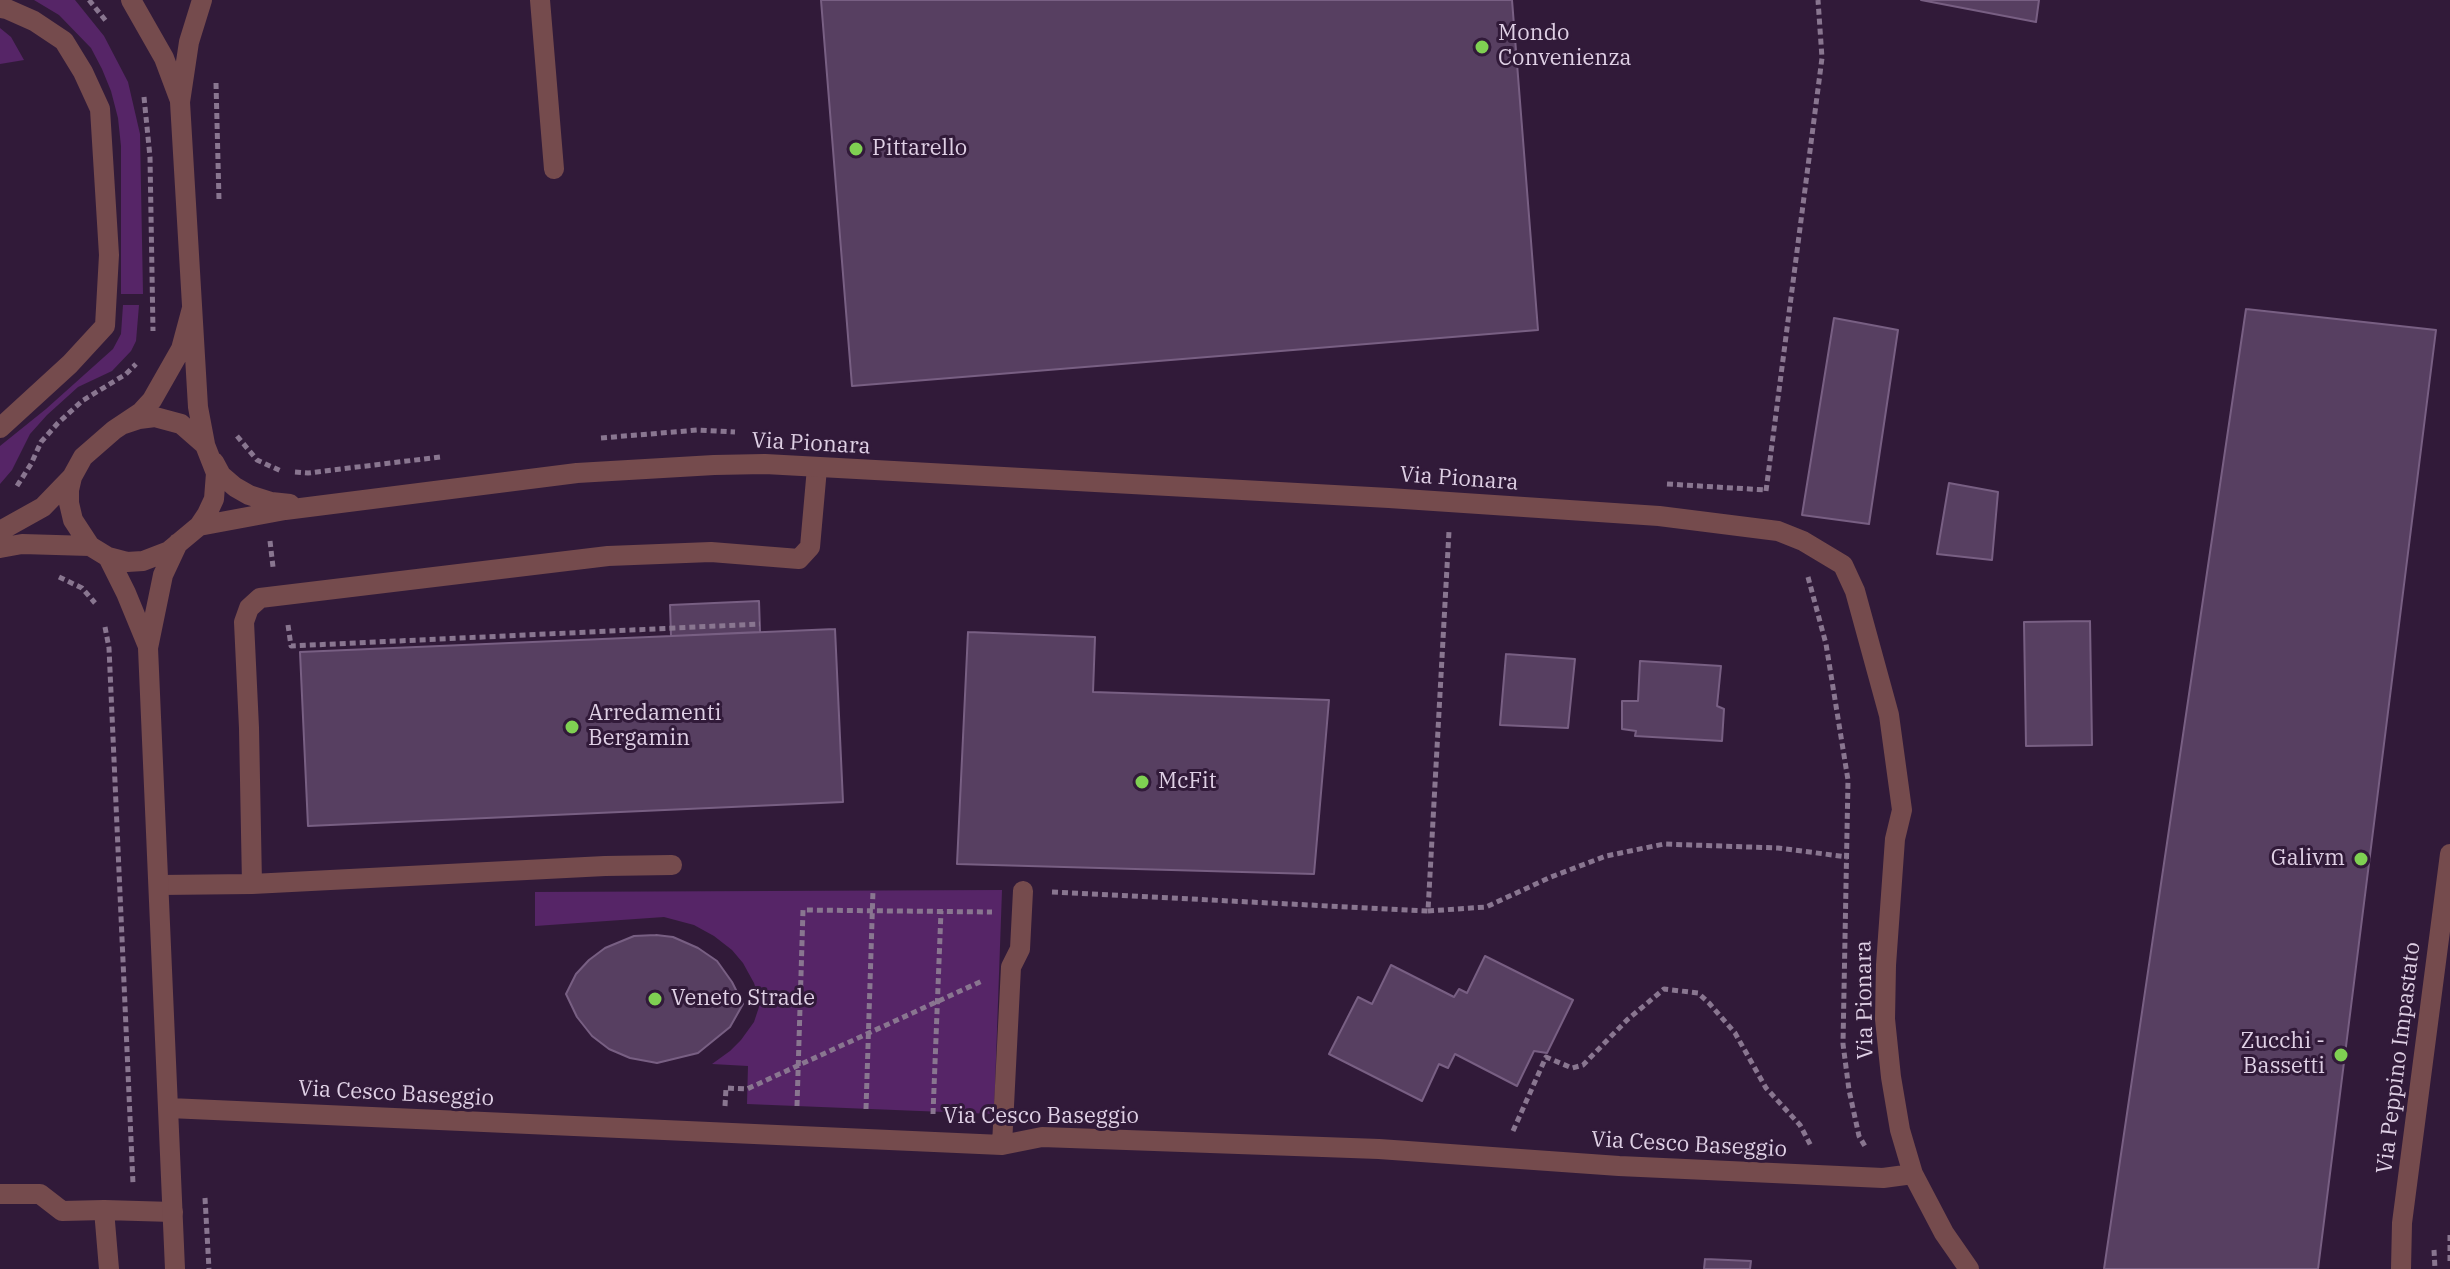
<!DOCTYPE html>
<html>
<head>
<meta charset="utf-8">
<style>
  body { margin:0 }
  canvas { display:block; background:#311a39 }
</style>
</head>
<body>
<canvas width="2450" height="1269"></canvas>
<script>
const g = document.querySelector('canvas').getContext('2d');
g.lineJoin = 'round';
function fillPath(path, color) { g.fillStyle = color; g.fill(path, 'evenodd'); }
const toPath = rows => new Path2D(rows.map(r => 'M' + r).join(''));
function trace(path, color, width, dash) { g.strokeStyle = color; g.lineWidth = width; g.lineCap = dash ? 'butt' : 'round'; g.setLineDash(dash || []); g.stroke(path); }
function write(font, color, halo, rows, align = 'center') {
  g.font = font + ' "IBM Plex Serif",serif'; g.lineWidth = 6; g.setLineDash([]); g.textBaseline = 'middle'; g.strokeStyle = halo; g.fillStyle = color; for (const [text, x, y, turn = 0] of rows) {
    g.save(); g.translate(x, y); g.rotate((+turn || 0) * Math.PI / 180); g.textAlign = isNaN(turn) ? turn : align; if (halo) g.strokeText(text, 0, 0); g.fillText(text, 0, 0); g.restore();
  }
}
fillPath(toPath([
  [34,0,75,0,104,36,128,82,140,134,143,294,121,294,121,146,118,118,111,91,102,69,91,48,59,15],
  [0,28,11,37,24,60,0,64],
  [123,305,139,305,136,341,131,351,112,371,78,387,47,415,30,434,12,470,0,484,0,446,46,409,113,349,121,334],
  [1002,890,994,1114,747,1104,748,1066,712,1064,730,1051,741,1040,754,1022,759,1007,759,998,754,983,743,963,732,950,714,936,694,925,664,917,535,926,535,892]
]), '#562567');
const building = toPath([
  [821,0,1512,0,1538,330,852,386,821,0],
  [1921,0,2039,0,2036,22,1921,0],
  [2246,309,2436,330,2318,1269,2104,1269,2246,309],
  [1834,318,1898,330,1869,524,1802,515,1834,318],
  [1949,483,1998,492,1992,560,1937,554,1949,483],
  [759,601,760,632,671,636,670,605,759,601],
  [2090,621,2092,745,2026,746,2024,622,2090,621],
  [835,629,843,802,308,826,300,652,835,629],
  [968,632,1095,637,1093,692,1329,700,1314,874,957,864,968,632],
  [1506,654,1575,659,1568,728,1500,725,1506,654],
  [1640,661,1721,666,1717,706,1724,709,1722,741,1635,736,1636,731,1622,729,1622,701,1638,701,1640,661],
  [656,935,673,937,698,948,717,961,732,982,743,1004,730,1027,698,1053,657,1063,630,1058,609,1049,592,1036,577,1017,566,994,576,974,589,960,605,948,634,936,656,935],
  [1485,956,1573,1000,1547,1053,1534,1051,1517,1086,1455,1054,1448,1068,1439,1064,1422,1101,1329,1054,1358,997,1372,1004,1391,965,1454,997,1459,989,1467,993,1485,956],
  [1705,1259,1751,1261,1750,1269,1704,1269,1705,1259]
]);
fillPath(building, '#573f61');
trace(building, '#785f83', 2);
trace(toPath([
  [89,0,106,21],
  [216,83,219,200],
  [144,97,150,157,153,331],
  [237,436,257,460,281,471],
  [601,438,698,430,735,432],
  [295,472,308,473,440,457],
  [1667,484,1766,490],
  [17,486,31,464,41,442,58,423,82,401,126,374,136,364],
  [1766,491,1822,58,1818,0],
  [270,541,273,567],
  [59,577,82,588,95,603],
  [1808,577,1826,644,1848,780,1843,1044,1849,1090,1859,1136,1866,1148],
  [288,625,291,646,760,624],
  [105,627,109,648,133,1184],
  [1052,892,1428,911,1449,531],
  [1428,911,1486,907,1551,877,1606,856,1664,844,1778,848,1848,857],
  [725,1106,726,1088,747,1089,982,981],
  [797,1106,803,910,992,912],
  [866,1109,873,890],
  [933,1114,941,911],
  [1513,1131,1546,1057,1572,1068,1583,1065,1627,1020,1664,989,1698,993,1709,1003,1735,1033,1766,1088,1800,1125,1811,1146],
  [205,1198,209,1269],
  [2450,1235,2450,1262],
  [2434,1250,2435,1269]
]), '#897690', 5, [6, 4]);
trace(toPath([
  [540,0,554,169],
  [0,8,7,9,34,21,64,41,83,72,100,109,109,255,105,326,70,364,0,428],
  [252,884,249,728,244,622,249,608,260,598,608,556,711,552,799,559,810,547,817,468],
  [160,885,252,884,605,866,672,865],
  [0,1194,40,1194,62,1211,104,1210,109,1269],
  [104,1210,173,1212],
  [2401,1269,2402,1223,2450,854]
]), '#754b4d', 20);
trace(toPath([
  [131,0,164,58,179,98],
  [202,0,189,42,180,102,198,407,205,444],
  [124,424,139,419,155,417,181,424,205,445,216,473,214,499,207,514,199,526,169,551,143,561,127,562,108,557,90,546,73,520,69,503,69,490,72,477,83,457,114,430,141,412,152,400,181,349,192,308],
  [214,462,221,475,235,487,249,495,271,502,290,504],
  [199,526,285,510,577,473,714,465,765,464,1389,498,1659,516,1778,531,1803,541,1843,565,1855,591,1889,715,1902,810,1895,839,1886,965,1885,1019,1891,1077,1900,1130,1913,1174,1944,1233,1969,1269],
  [0,531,43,507,72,477],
  [0,548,22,544,90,546],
  [108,557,126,593,147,644],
  [169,1108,1002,1145,1042,1137,1379,1149,1619,1166,1883,1178,1913,1174],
  [1002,1145,1011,967,1020,949,1023,891],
  [175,1269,148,648,163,575,178,543]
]), '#754b4d', 20);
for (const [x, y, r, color] of [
  [1482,47,8,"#7fd052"],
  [856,149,8,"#7fd052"],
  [572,727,8,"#7fd052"],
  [1142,782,8,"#7fd052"],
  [2361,859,8,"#7fd052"],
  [655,999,8,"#7fd052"],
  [2341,1055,8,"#7fd052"]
]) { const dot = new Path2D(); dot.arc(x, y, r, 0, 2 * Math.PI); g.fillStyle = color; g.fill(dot); trace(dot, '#311a39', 3); }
write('22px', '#dfd0e5', '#311a39', [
  ["Mondo",1498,34],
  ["Convenienza",1498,59],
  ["Pittarello",872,149],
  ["Arredamenti",588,714],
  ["Bergamin",588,739],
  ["McFit",1158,782],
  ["Galivm",2345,859,"right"],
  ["Veneto Strade",671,999],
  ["Zucchi -",2325,1042,"right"],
  ["Bassetti",2325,1067,"right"]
], 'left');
write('22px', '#dfd0e5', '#311a39', [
  ["Via Pionara",811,444,3],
  ["Via Pionara",1459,479,4],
  ["Via Pionara",1865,1000,-91],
  ["Via Peppino Impastato",2399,1058,-83],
  ["Via Cesco Baseggio",396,1094,3],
  ["Via Cesco Baseggio",1041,1117],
  ["Via Cesco Baseggio",1689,1145,3]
]);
</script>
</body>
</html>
